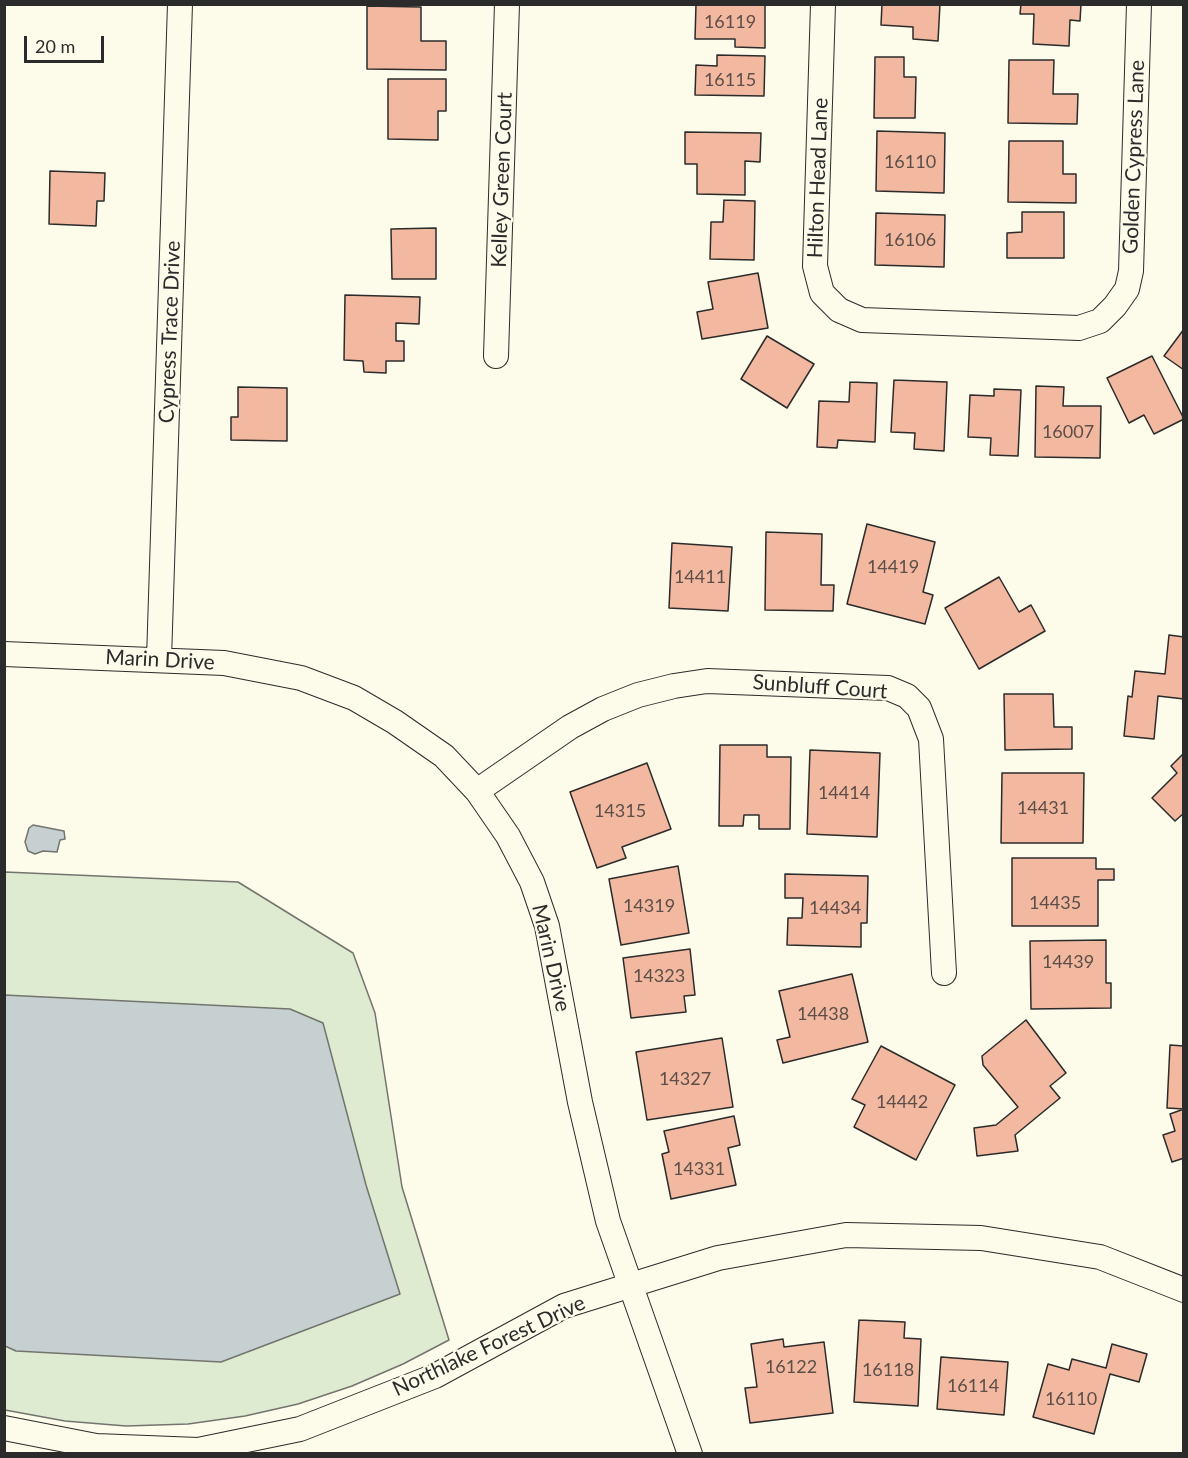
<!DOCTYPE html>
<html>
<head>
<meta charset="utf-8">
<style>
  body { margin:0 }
  #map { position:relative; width:1188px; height:1458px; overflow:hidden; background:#fdfbea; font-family:Lato,sans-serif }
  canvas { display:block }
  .frame { position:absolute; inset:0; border:6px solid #2b2b2b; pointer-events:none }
  .scale { position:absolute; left:24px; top:36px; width:80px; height:27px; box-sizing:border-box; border:3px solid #2b2b2b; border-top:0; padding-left:8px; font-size:18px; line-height:21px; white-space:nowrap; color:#2b2b2b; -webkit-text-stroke:4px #fdfbea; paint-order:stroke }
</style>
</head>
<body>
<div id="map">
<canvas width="1188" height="1458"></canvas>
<div class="frame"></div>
<div class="scale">20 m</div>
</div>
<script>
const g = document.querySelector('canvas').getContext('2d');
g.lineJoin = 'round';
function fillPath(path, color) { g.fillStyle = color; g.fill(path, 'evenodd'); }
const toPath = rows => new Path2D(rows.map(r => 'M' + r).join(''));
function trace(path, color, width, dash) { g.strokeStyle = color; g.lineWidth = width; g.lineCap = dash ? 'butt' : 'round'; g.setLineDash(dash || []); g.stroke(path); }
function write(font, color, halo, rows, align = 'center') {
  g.font = font + ' Lato,sans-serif'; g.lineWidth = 4.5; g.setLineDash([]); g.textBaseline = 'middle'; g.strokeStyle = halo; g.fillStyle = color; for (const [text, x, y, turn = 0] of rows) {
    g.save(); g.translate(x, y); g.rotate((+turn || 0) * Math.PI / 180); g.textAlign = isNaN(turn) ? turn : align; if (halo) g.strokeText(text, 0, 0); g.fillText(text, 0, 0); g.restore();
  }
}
const green = toPath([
  [5,872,238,882,353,953,375,1013,402,1187,449,1340,403,1364,352,1386,298,1404,245,1416,188,1424,126,1426,65,1421,5,1410,5,872]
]);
fillPath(green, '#deebd1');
trace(green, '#74746e', 1.5);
const water = toPath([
  [33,825,64,831,65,839,60,840,57,852,43,851,35,854,28,851,25,842,29,828,33,825],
  [4,995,290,1009,323,1023,366,1185,400,1294,221,1362,16,1351,5,1346,4,995]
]);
fillPath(water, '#c7d0d0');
trace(water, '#74746e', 1.5);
const building = toPath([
  [696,4,765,4,765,48,735,47,735,39,695,39,696,4],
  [882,4,940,4,938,41,913,39,913,27,881,25,882,4],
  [1021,4,1081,4,1080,21,1070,20,1069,46,1033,44,1034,14,1020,14,1021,4],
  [367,6,421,7,421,41,446,41,446,70,367,69,367,6],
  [717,55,765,56,764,96,695,95,696,65,717,66,717,55],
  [875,57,904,57,904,77,916,77,915,118,874,118,875,57],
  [1009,60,1054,60,1053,94,1078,94,1077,124,1008,123,1009,60],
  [388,79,446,79,446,111,438,111,438,140,388,139,388,79],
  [877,131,945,133,944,193,876,191,877,131],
  [685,132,761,133,760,162,745,161,745,195,697,194,697,164,685,164,685,132],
  [1009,141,1063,141,1063,174,1076,174,1076,203,1008,202,1009,141],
  [50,171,105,173,104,201,97,201,96,226,49,224,50,171],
  [724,200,755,201,754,260,710,259,711,222,723,222,724,200],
  [1022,212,1064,212,1064,258,1007,258,1007,233,1022,232,1022,212],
  [876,213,945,215,944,267,875,265,876,213],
  [436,228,436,279,392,279,391,229,436,228],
  [758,273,768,328,702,339,697,312,713,309,708,282,758,273],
  [345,295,420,297,419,324,396,323,396,341,404,341,404,361,386,361,386,373,364,372,363,361,344,360,345,295],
  [1184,329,1184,370,1164,356,1184,329],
  [767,336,814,364,787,408,741,379,767,336],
  [1152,356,1184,419,1154,434,1144,415,1129,423,1107,378,1152,356],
  [894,380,947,382,944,451,914,449,915,433,891,432,894,380],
  [850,382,877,383,875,442,838,440,837,448,817,447,819,401,849,402,850,382],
  [1036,386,1064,387,1063,406,1101,406,1100,458,1035,457,1036,386],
  [238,387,287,388,287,441,231,440,231,417,238,417,238,387],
  [994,389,1021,390,1018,456,990,455,991,438,968,437,970,395,994,396,994,389],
  [867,524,935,542,923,592,933,595,925,624,847,604,867,524],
  [766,532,822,534,821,585,834,585,833,611,765,610,766,532],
  [672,543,732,547,728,611,669,608,672,543],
  [999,577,1019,612,1031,605,1045,631,979,669,945,608,999,577],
  [1169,635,1184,637,1184,699,1158,696,1154,739,1124,736,1128,696,1132,697,1135,671,1165,674,1169,635],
  [1004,694,1053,694,1054,727,1072,727,1072,749,1005,750,1004,694],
  [720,745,767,745,767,757,791,757,790,829,759,829,759,815,744,815,743,826,719,826,720,745],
  [810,750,880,753,877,837,807,834,810,750],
  [1184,753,1184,813,1175,821,1152,798,1177,773,1171,766,1184,753],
  [647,763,671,829,622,847,626,858,597,868,570,792,647,763],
  [1002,773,1084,773,1083,843,1001,843,1002,773],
  [1012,858,1096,858,1096,869,1114,869,1114,880,1098,880,1098,926,1012,926,1012,858],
  [678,866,689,933,621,945,609,879,678,866],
  [785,874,868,876,867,923,861,923,861,947,787,945,788,918,802,918,803,898,785,898,785,874],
  [1106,940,1106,983,1111,983,1111,1008,1031,1009,1030,941,1106,940],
  [690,949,695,995,684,996,686,1012,631,1018,623,958,690,949],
  [852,974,868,1042,783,1063,777,1040,790,1037,779,991,852,974],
  [1026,1020,1066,1073,1050,1086,1060,1098,1015,1135,1018,1151,977,1156,974,1128,996,1125,1018,1107,983,1065,982,1056,1026,1020],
  [722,1038,733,1107,647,1120,636,1052,722,1038],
  [1170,1045,1184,1046,1184,1109,1167,1108,1170,1045],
  [881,1046,955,1085,916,1160,854,1127,865,1105,852,1099,881,1046],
  [1184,1109,1184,1158,1172,1162,1163,1135,1175,1131,1170,1114,1184,1109],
  [734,1116,740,1145,728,1148,736,1185,671,1199,662,1154,669,1152,664,1131,734,1116],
  [859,1320,905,1322,904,1338,921,1339,918,1406,854,1402,859,1320],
  [783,1339,784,1347,824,1342,833,1413,750,1423,745,1388,757,1387,751,1344,783,1339],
  [1112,1344,1147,1354,1139,1382,1110,1374,1094,1434,1033,1417,1048,1364,1069,1370,1072,1359,1106,1368,1112,1344],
  [941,1357,1008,1362,1004,1415,937,1409,941,1357]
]);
fillPath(building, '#f2b8a0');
trace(building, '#2b2b2b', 1.5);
const street = toPath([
  [823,4,815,266,822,293,839,310,862,320,1079,328,1100,321,1115,306,1127,289,1131,271,1139,4],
  [496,356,507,4],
  [4,654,224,663,301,678,354,698,395,722,444,756,477,791,508,836,532,882,547,926,580,1102,608,1221,690,1454],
  [159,659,180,4],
  [477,791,570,727,603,709,638,695,674,686,707,681,888,688,907,696,919,708,931,739,944,973],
  [4,1428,96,1446,198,1450,300,1429,435,1376,564,1306,718,1258,846,1235,981,1238,1100,1257,1184,1290]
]);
trace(street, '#2b2b2b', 26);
trace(street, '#fdfbea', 24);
write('18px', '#5d4e48', null, [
  ["16119",730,22],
  ["16115",730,80],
  ["16110",910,162],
  ["16106",910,240],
  ["16007",1068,432],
  ["14419",893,567],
  ["14411",700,577],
  ["14414",844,793],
  ["14431",1043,808],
  ["14315",620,811],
  ["14435",1055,903],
  ["14319",649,906],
  ["14434",835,908],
  ["14439",1068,962],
  ["14323",659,976],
  ["14438",823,1014],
  ["14327",685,1079],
  ["14442",902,1102],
  ["14331",699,1169],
  ["16122",791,1367],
  ["16118",888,1370],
  ["16114",973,1386],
  ["16110",1071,1399]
]);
write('21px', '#2b2b2b', '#fdfbea', [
  ["Golden Cypress Lane",1134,157,-88],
  ["Hilton Head Lane",818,178,-88],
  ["Kelley Green Court",502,180,-88],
  ["Cypress Trace Drive",170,332,-88],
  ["Marin Drive",160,660,3],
  ["Sunbluff Court",820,687,4],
  ["Marin Drive",551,958,77],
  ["Northlake Forest Drive",489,1346,-25]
]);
</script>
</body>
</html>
